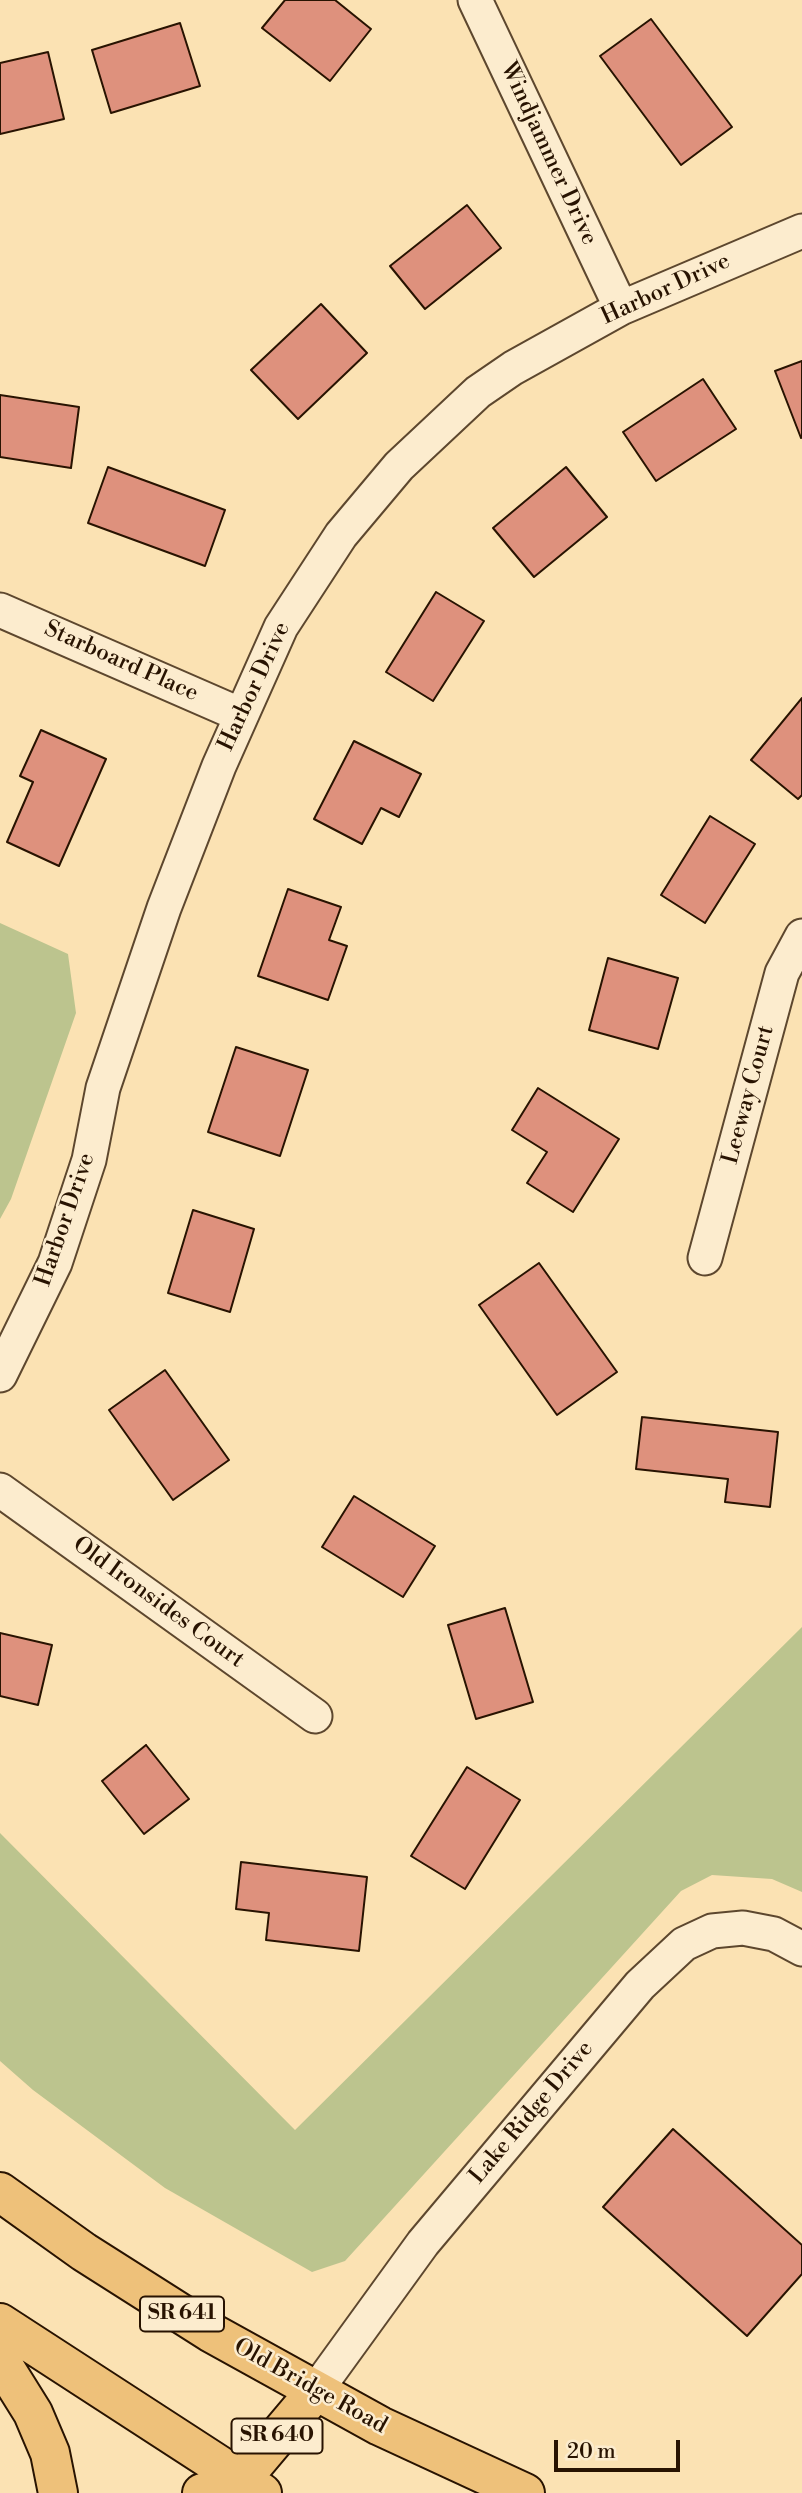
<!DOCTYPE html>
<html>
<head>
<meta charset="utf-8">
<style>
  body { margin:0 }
  #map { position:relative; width:802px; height:2493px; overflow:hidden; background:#fbe2b3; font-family:"Libre Bodoni",serif }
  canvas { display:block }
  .scale { position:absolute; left:554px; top:2440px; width:126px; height:32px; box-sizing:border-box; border:4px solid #281301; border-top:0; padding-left:9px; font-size:21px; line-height:24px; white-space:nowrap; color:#281301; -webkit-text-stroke:5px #fcecce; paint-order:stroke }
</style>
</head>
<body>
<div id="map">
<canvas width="802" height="2493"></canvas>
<div class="scale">20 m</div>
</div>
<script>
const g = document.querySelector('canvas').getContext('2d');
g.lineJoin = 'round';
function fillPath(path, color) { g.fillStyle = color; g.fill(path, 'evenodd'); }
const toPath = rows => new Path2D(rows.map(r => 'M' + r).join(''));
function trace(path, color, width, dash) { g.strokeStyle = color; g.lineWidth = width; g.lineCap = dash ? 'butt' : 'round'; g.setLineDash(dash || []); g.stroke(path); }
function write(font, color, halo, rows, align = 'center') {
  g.font = font + ' "Libre Bodoni",serif'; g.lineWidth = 5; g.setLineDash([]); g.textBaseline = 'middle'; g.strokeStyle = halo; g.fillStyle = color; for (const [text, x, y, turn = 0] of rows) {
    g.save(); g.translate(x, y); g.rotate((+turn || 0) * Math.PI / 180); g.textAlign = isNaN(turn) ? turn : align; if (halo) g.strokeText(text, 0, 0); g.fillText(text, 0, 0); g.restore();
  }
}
fillPath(toPath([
  [0,923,68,954,76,1013,11,1199,0,1219],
  [802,1627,802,1892,772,1879,712,1875,681,1891,345,2261,312,2272,165,2188,33,2090,0,2061,0,1833,295,2130]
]), '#bcc48e');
const building = toPath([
  [285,0,335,0,371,29,330,81,262,28,285,0],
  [651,19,732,127,681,165,600,56,651,19],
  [180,23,200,86,111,113,92,50,180,23],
  [48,52,64,119,0,134,0,63,48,52],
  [467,205,501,248,425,309,390,266,467,205],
  [321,304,367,353,298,419,251,370,321,304],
  [802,361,802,437,801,438,775,371,802,361],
  [703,379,736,429,656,481,623,432,703,379],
  [0,395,79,407,71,468,0,457,0,395],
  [108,467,225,510,205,566,88,523,108,467],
  [566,467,607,517,534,577,493,528,566,467],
  [436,592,484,621,433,701,386,672,436,592],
  [802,698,802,795,798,799,751,760,802,698],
  [41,730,106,759,59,866,7,842,33,782,20,776,41,730],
  [354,741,421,774,399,817,381,808,362,844,314,819,354,741],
  [710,816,755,844,705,923,661,895,710,816],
  [288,889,341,907,329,940,347,946,328,1000,258,976,288,889],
  [608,958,678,978,658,1049,589,1030,608,958],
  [236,1047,308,1070,280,1156,208,1132,236,1047],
  [538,1088,619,1139,573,1212,527,1183,547,1152,512,1130,538,1088],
  [193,1210,254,1229,230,1312,168,1293,193,1210],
  [539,1263,617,1372,557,1415,479,1305,539,1263],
  [165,1370,229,1460,173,1500,109,1410,165,1370],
  [642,1417,778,1432,770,1507,725,1502,728,1479,636,1469,642,1417],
  [354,1496,435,1546,403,1597,322,1547,354,1496],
  [505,1608,533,1702,476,1719,448,1625,505,1608],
  [0,1633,52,1645,38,1705,0,1696,0,1633],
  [146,1745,189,1799,144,1834,102,1781,146,1745],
  [467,1767,520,1800,465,1889,411,1856,467,1767],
  [241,1862,367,1877,359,1951,266,1940,269,1913,236,1909,241,1862],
  [673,2129,802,2245,802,2274,747,2336,603,2207,673,2129]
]);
fillPath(building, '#de917d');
trace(building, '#281301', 2);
const minor = toPath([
  [475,0,621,308],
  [0,610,241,715],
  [705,1258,782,973,802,936],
  [0,1375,55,1263,89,1160,103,1088,164,908,219,766,281,627,341,535,399,466,478,392,513,368,621,308,802,231],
  [0,1490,315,1716],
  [315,2392,423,2243,640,1985,684,1944,712,1931,743,1928,774,1934,802,1949]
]);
const primary = toPath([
  [0,2192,84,2252,210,2332,380,2426,525,2493],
  [0,2323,262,2493],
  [0,2360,33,2413,50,2453,58,2493],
  [202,2493,240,2481,315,2392]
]);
trace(minor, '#5d472e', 37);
trace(primary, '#281301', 42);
trace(minor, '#fcecce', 33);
trace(primary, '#eec17a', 38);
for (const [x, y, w] of [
  [182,2314,84],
  [277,2436,91]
]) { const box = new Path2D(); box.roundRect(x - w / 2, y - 17.5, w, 35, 5); g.fillStyle = '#fcecce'; g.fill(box); trace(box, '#281301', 2); }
write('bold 21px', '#281301', null, [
  ["SR 641",182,2314],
  ["SR 640",277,2436]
]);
write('23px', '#281301', '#fcecce', [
  ["Windjammer Drive",548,154,65],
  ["Harbor Drive",666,290,-25],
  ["Starboard Place",121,662,24],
  ["Harbor Drive",255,687,-65],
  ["Leeway Court",749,1095,-75],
  ["Harbor Drive",66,1220,-71],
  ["Old Ironsides Court",158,1603,36],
  ["Lake Ridge Drive",532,2113,-50],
  ["Old Bridge Road",310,2387,29]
]);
</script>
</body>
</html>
